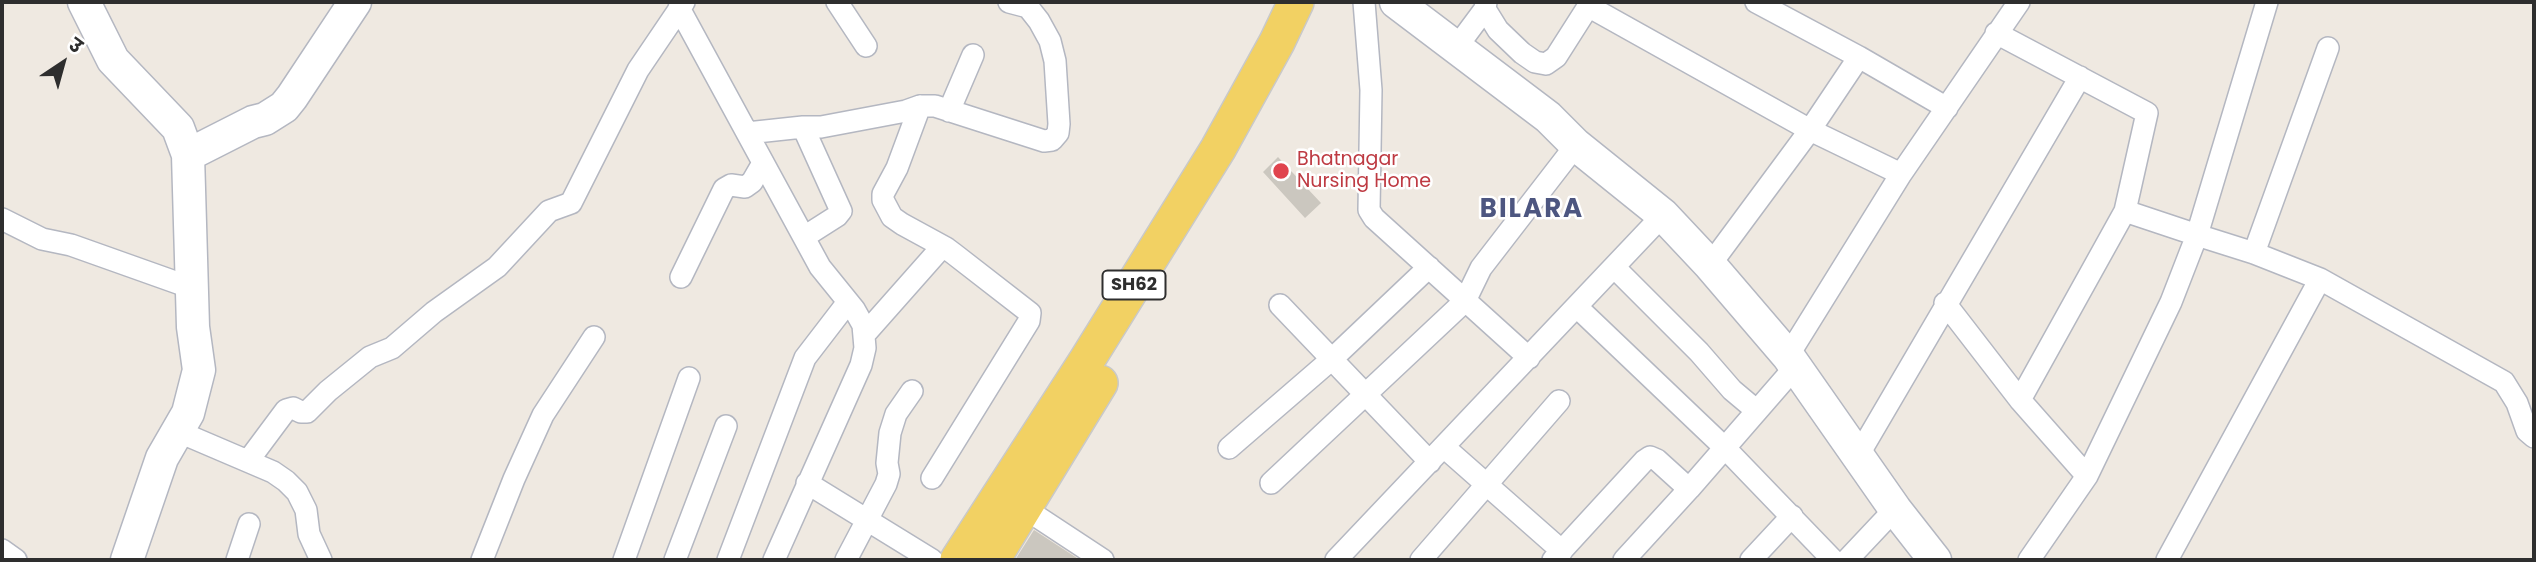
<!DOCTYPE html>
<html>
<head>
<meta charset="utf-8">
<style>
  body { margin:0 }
  #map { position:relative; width:2536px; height:562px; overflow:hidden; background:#efe9e1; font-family:Poppins,"Noto Sans Devanagari",sans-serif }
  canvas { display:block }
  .frame { position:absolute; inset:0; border:4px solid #2e2e2e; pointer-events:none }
  .north { position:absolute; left:28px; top:28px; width:70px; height:70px; -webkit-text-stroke:5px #fff; paint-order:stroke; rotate:36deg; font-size:19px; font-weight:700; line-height:28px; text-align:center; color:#2e2e2e }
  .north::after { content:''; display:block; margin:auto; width:24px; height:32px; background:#2e2e2e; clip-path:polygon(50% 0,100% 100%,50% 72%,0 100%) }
</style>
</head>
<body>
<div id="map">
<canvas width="2536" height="562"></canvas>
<div class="frame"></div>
<div class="north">उ</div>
</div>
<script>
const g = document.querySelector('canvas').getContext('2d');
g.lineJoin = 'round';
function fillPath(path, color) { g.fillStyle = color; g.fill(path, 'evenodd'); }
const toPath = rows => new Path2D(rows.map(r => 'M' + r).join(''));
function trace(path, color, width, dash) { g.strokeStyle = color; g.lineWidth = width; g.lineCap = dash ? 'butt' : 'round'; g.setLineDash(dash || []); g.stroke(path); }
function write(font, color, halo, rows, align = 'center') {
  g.font = font + ' Poppins,sans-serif'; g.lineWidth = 5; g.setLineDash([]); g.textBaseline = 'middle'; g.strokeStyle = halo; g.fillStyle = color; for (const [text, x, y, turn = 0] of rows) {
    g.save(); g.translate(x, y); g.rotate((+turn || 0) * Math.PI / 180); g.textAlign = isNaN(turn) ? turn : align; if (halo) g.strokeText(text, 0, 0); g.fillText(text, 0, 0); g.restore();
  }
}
fillPath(toPath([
  [1278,157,1321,203,1305,218,1263,172],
  [1034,530,1080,560,1015,560]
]), '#cbc7bf');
const street = toPath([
  [837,2,866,46],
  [1364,2,1371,90,1369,210,1374,218,1529,358],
  [1756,2,1859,57,1947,108],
  [1588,6,1810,130,1901,174],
  [679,8,820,267,854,309,863,325,865,348,861,365,774,560],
  [1485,9,1498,30,1522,53,1535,62,1546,64,1556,57,1591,2],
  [1996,33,2147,113,2125,211,2197,235,2171,302,2087,476,2029,560],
  [1456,48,1485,9,1486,2],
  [920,106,897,168,883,194,883,200,892,217,902,224,946,248],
  [949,111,973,55],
  [803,127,841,211,837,216,804,237],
  [747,133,803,127,821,127,906,111,920,106,935,106,1044,141,1052,140,1058,133,1059,124,1055,61,1050,41,1039,21,1028,7,1009,2],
  [2,219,42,239,71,245,192,288],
  [2254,253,2328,48],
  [1710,265,1810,130,1859,57],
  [1614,267,1699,352,1732,390,1757,411],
  [681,277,724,189,731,185,745,187,752,182,763,163],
  [2320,279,2504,382,2517,403,2527,431,2534,437],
  [1945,303,2020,400,2087,476],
  [1280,305,1430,462],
  [1577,307,1725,448,1833,560],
  [864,335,941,248,946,248,954,254,1030,313,1029,321,932,478],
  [1788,356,1901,174,2019,2],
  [2020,400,2125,211],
  [177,431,273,472,286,481,297,492,306,510,309,534,321,560],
  [1444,447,1562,551],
  [1229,448,1332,359,1429,267],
  [1859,454,2080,77],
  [248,461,286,410,293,408,301,412,307,412,328,391,370,357,392,348,434,312,497,267,549,211,571,203,638,70,684,2],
  [807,483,932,560],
  [1271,483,1465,301,1481,268,1576,145],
  [1024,508,1103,560],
  [2,550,16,560],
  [237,560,249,524],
  [482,560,514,479,543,415,594,337],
  [624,560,689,378],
  [675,560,726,426],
  [728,560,805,358,848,302],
  [846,560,886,484,889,474,887,463,890,433,896,414,912,391],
  [1336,560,1663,215],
  [1421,560,1559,401],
  [1553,560,1644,461,1650,457,1657,460,1689,489],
  [1624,560,1689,489,1796,366],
  [1751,560,1792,516],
  [1847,560,1895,509],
  [2167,560,2320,279,2254,253,2197,235,2267,2]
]);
const secondary = toPath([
  [84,2,113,60,178,128,188,155,193,327,199,370,188,413,162,458,127,560],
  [1396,2,1548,117,1576,145,1663,215,1710,265,1788,356,1895,509,1935,560],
  [188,155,253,122,265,119,284,107,292,97,355,2]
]);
const primary = toPath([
  [958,560,1087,360,1218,149,1277,42,1296,2],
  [992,560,1100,383]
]);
trace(street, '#b4b7c1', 24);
trace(secondary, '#b4b7c1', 35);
trace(primary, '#c9c9c9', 38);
trace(street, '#fff', 21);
trace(secondary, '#fff', 32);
trace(primary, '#f2d163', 35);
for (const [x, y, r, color] of [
  [1281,171,9,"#e0444e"]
]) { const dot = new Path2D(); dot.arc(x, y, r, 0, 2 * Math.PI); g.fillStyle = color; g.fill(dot); trace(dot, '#fff', 2.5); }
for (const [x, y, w] of [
  [1134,285,63]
]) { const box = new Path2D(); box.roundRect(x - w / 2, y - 14.5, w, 29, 5); g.fillStyle = '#fff'; g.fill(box); trace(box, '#2e2e2e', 2); }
write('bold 18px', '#2e2e2e', null, [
  ["SH62",1134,285]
]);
write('19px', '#be3a42', '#fff', [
  ["Bhatnagar",1297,160],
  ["Nursing Home",1297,182]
], 'left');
g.letterSpacing = '2px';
write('bold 26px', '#4d5680', '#fff', [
  ["BILARA",1532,210]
]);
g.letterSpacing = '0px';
</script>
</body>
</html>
